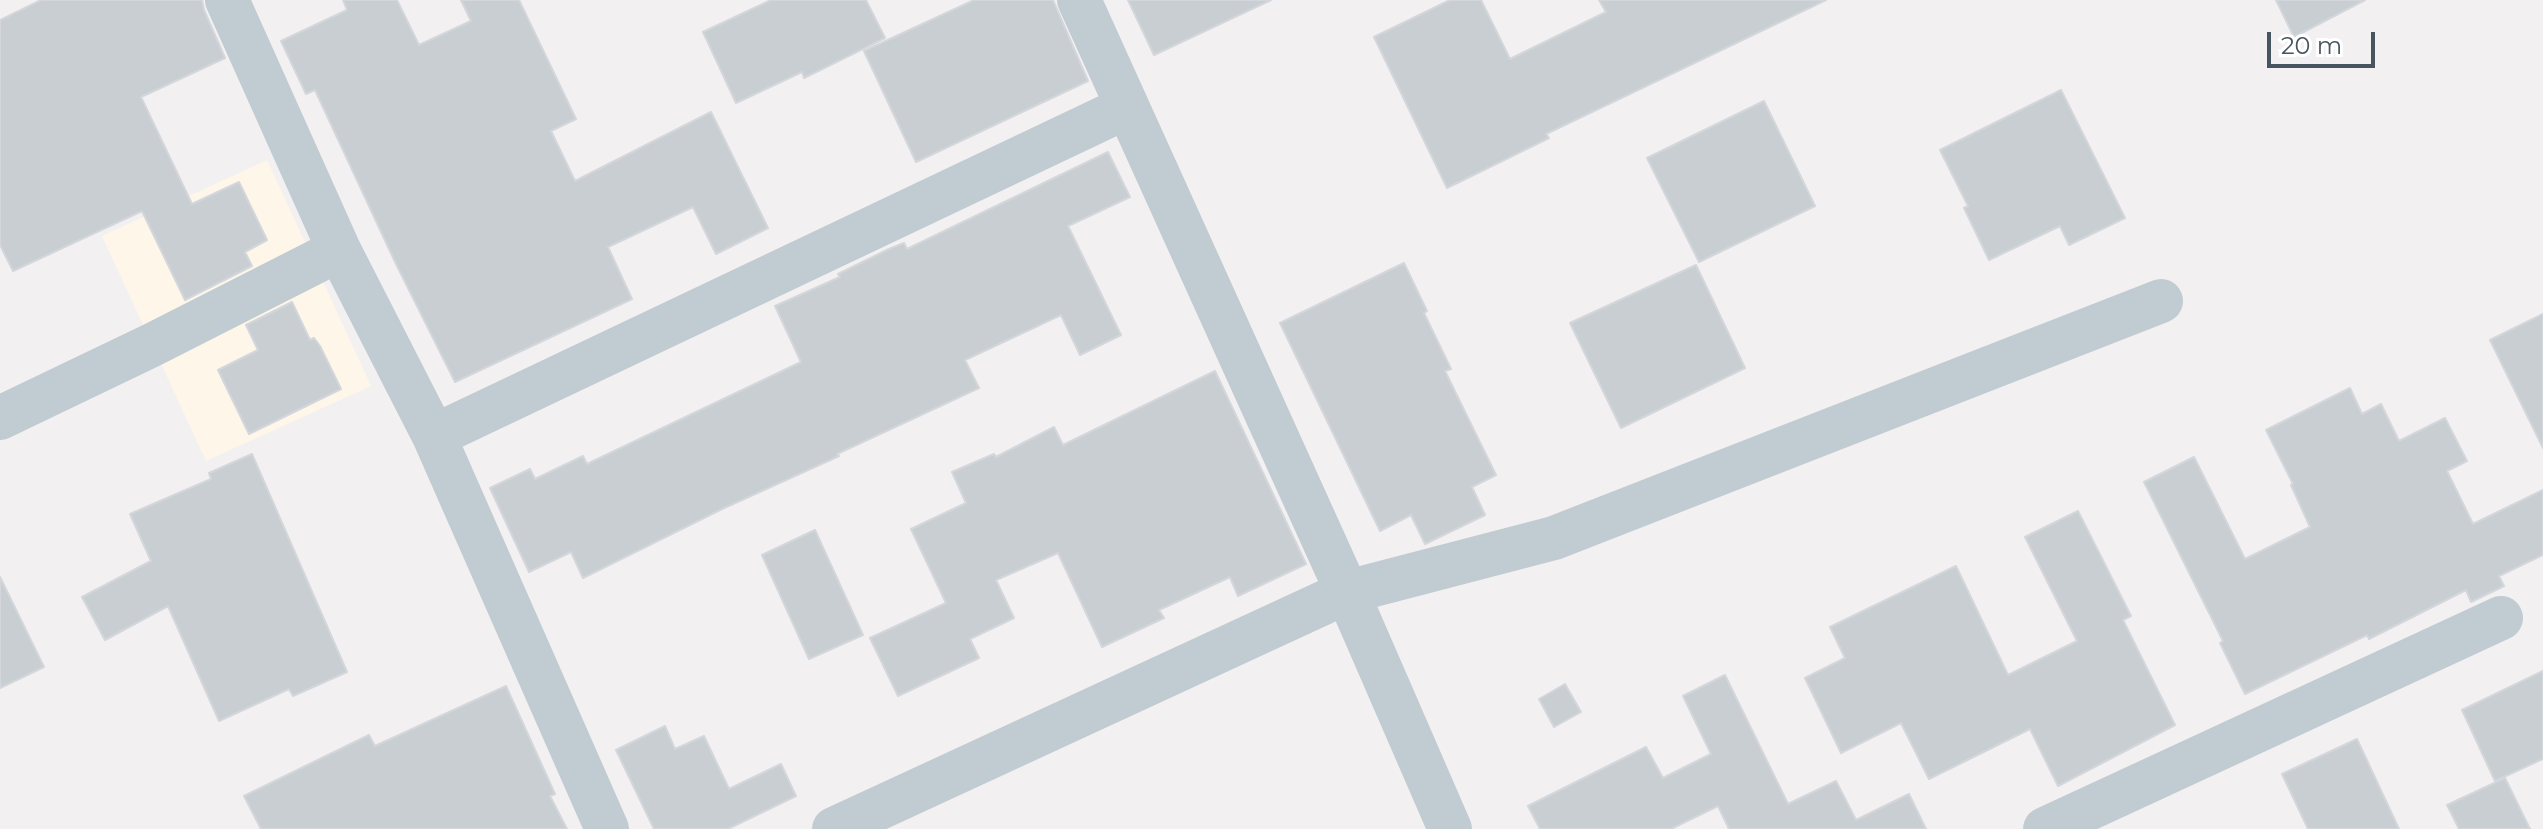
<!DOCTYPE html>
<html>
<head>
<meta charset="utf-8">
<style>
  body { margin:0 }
  #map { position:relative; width:2543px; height:829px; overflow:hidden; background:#f2f0f0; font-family:Montserrat,sans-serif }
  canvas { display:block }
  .scale { position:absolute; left:2267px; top:32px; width:108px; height:36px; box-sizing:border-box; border:4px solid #47555e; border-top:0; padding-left:10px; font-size:24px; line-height:28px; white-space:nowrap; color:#47555e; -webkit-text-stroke:6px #fff; paint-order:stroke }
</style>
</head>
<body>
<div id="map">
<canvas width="2543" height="829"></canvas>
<div class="scale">20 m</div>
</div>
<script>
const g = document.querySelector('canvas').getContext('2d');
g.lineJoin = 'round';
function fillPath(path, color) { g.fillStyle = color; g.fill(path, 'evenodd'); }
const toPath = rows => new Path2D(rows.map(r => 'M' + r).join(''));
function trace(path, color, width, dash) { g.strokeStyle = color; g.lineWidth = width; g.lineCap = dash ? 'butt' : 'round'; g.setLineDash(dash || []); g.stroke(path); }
fillPath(toPath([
  [267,160,371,386,206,461,102,236]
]), '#fdf6e9');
const building = toPath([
  [41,0,202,0,204,10,225,58,141,97,192,204,239,182,267,240,245,252,252,266,185,300,142,211,13,271,0,245,0,20,41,0],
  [343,0,397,0,419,45,471,21,461,0,519,0,576,119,551,131,575,181,711,112,768,228,716,254,693,207,608,247,632,299,455,382,396,264,315,90,306,94,281,41,347,10,343,0],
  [771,0,866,0,885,38,804,78,802,72,736,103,703,32,771,0],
  [974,0,1053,0,1088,81,916,162,864,51,974,0],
  [1128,0,1271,0,1154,55,1128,0],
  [1450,0,1481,0,1510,59,1606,12,1599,0,1826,0,1546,134,1549,138,1447,188,1374,37,1450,0],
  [2276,0,2365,0,2294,37,2276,0],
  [2061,90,2125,218,2069,245,2060,226,1989,260,1964,208,1968,206,1940,150,2061,90],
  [1764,101,1815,206,1699,262,1647,158,1764,101],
  [1108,152,1130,197,1068,226,1121,335,1080,355,1061,315,965,360,979,388,837,454,839,456,722,509,583,578,571,552,529,572,490,488,530,469,535,479,583,456,587,464,801,362,775,306,840,277,838,274,889,249,904,243,907,249,1108,152],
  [1404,263,1427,311,1424,313,1451,369,1445,371,1496,475,1472,487,1485,515,1425,544,1411,515,1380,531,1280,323,1404,263],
  [1696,265,1745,368,1621,428,1570,323,1696,265],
  [292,302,310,340,314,338,320,346,341,389,249,434,218,370,258,350,246,325,292,302],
  [2543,314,2543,448,2490,340,2543,314],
  [1215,371,1306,564,1238,596,1230,577,1159,610,1164,618,1102,647,1058,553,996,580,1014,618,970,639,979,658,898,696,870,638,946,603,911,529,966,503,952,472,994,454,996,457,1054,427,1063,445,1215,371],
  [2350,388,2362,414,2381,404,2399,441,2445,418,2467,461,2447,471,2473,524,2543,490,2543,555,2499,576,2504,586,2471,602,2466,590,2369,639,2367,635,2245,694,2220,643,2223,641,2144,482,2194,457,2245,559,2310,527,2291,485,2293,484,2266,430,2350,388],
  [252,454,347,672,293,696,289,689,219,721,168,606,105,640,82,597,151,561,130,514,211,479,209,473,252,454],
  [2078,511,2131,616,2123,620,2175,725,2058,786,2030,729,1929,779,1901,723,1841,753,1805,678,1845,658,1830,627,1956,566,2008,675,2077,641,2025,537,2078,511],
  [815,530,863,635,809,659,762,555,815,530],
  [0,577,44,667,0,688,0,577],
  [2543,671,2543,759,2495,781,2462,710,2543,671],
  [1725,675,1788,804,1836,781,1856,820,1909,794,1926,829,1729,829,1718,806,1671,829,1540,829,1528,806,1646,747,1663,778,1711,754,1683,696,1725,675],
  [1565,684,1581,712,1554,727,1539,699,1565,684],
  [506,686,555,794,550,796,567,829,261,829,244,796,369,735,375,746,506,686],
  [665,726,675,749,704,736,729,789,781,764,796,796,728,829,654,829,616,750,665,726],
  [2357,739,2399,829,2308,829,2282,774,2357,739],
  [2505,778,2530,829,2459,829,2447,805,2505,778]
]);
fillPath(building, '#c9ced2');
trace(building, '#d3d6db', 2);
trace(toPath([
  [227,0,339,250,434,436,607,829],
  [1079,0,1347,592,1450,829],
  [0,418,152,345,339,250],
  [434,436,1127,107],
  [834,829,1347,592,1554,538,2161,301],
  [2045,829,2501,618]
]), '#c0cbd2', 44);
</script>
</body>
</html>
